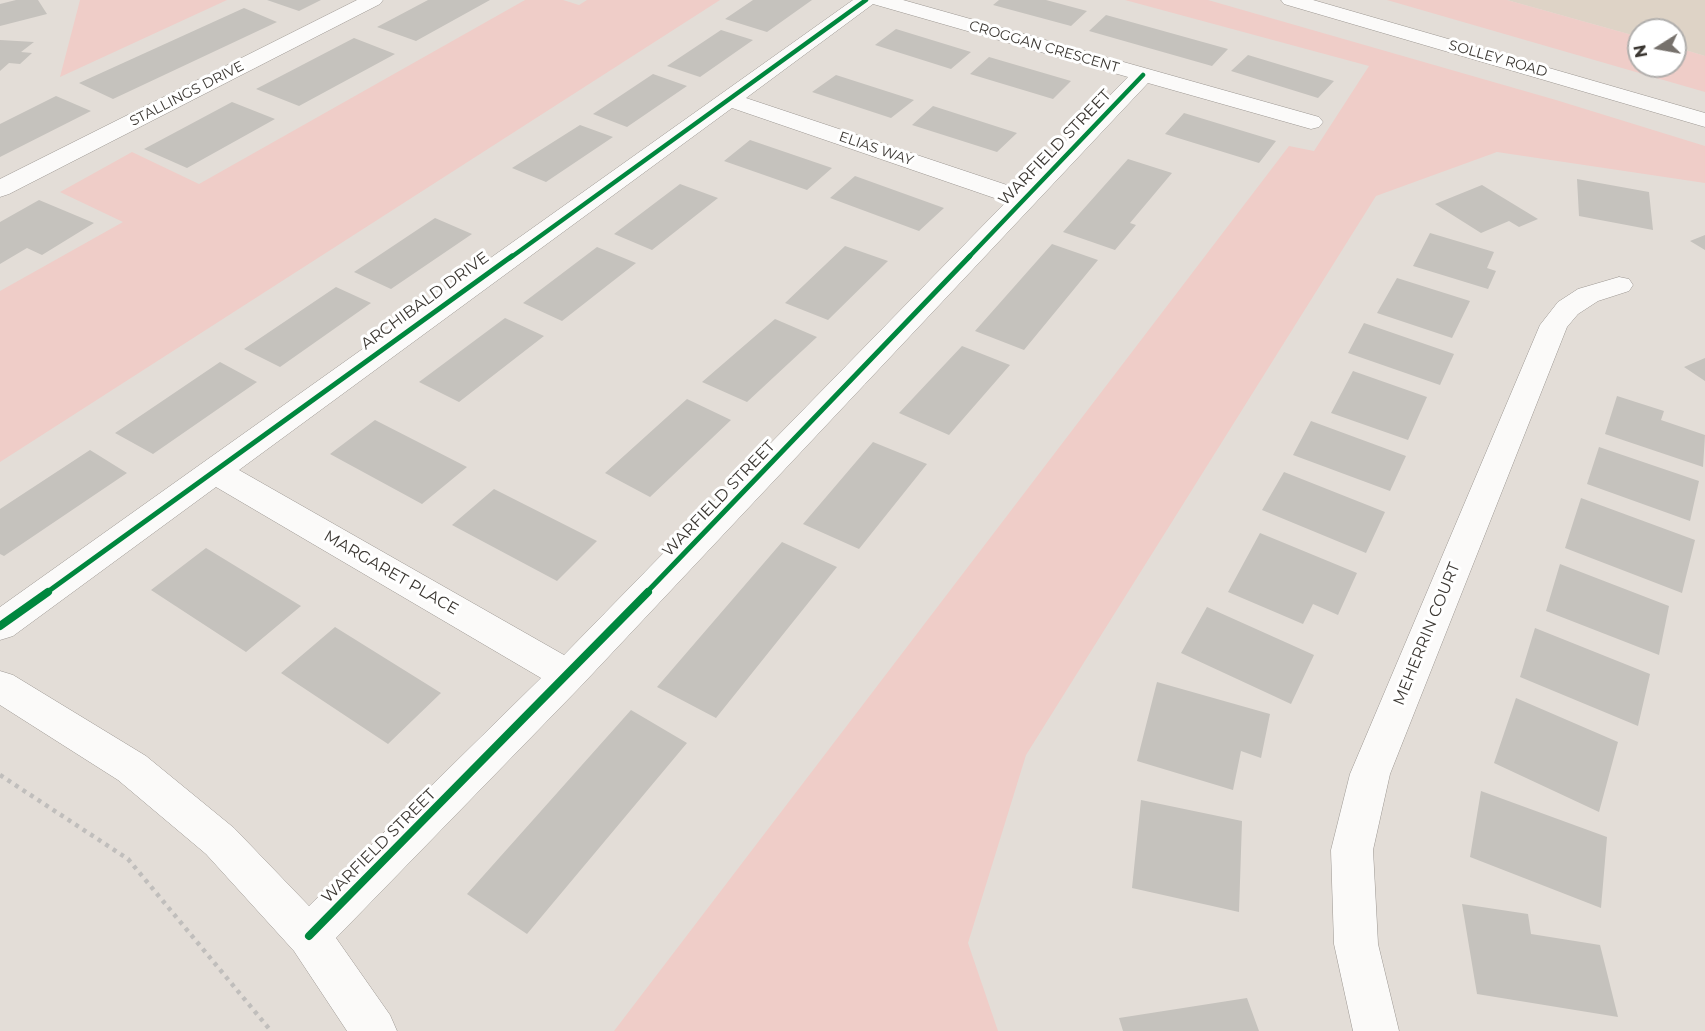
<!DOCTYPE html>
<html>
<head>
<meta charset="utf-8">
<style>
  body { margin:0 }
  #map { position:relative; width:1705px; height:1031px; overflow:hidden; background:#e3ddd7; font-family:Montserrat,sans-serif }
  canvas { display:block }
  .north { position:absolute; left:1627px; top:18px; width:60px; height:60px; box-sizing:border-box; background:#fff; border:2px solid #b1afad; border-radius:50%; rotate:259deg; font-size:16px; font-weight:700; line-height:24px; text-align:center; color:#3b3732 }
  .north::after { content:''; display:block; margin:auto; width:21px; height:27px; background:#76716c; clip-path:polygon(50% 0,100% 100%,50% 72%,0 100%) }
</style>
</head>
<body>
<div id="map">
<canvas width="1705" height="1031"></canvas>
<div class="north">N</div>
</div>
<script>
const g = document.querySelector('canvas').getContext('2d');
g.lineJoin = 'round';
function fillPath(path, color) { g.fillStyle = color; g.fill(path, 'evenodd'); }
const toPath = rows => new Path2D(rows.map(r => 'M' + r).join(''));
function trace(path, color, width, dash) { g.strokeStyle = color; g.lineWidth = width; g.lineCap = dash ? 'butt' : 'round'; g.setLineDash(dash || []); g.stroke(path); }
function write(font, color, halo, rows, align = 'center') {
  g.font = font + ' Montserrat,sans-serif'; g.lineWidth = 6; g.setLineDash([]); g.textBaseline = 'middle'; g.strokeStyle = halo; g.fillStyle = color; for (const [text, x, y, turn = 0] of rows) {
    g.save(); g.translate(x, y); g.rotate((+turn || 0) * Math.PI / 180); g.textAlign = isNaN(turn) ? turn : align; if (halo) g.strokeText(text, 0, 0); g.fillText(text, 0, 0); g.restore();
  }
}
fillPath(toPath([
  [1507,0,1705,0,1705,56,1675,47,1675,30,1639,30,1639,37]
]), '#ded3c6');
fillPath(toPath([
  [80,0,227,0,60,77],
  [525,0,563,0,579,5,587,0,720,0,0,462,0,291,123,222,60,192,132,152,199,184],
  [1125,0,1208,0,1556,100,1705,146,1705,183,1497,152,1376,196,1026,755,968,943,998,1031,614,1031,1289,146,1314,151,1369,66],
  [1387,0,1507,0,1639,37,1639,66,1675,66,1675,47,1705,56,1705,92]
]), '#efcdc8');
fillPath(toPath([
  [16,0,38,0,47,14,0,26,0,4],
  [267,0,321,0,299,11],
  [428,0,490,0,416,41,377,27],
  [753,0,812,0,767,32,725,19],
  [999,0,1046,0,1087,11,1071,26,993,5],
  [244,8,277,22,113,99,79,83],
  [1106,15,1228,49,1212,66,1089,31],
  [896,29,971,52,951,69,875,45],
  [721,30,753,40,700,77,667,66],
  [354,38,395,54,299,106,256,89],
  [0,40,34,42,21,52,32,53,20,64,9,63,0,71],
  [1248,55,1334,81,1318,98,1231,71],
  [989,57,1071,81,1053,99,970,74],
  [653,74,687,86,627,127,593,114],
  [836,75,914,100,891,118,812,92],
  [56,96,91,111,0,157,0,124],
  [232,102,275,119,187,168,144,149],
  [933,106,1017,133,997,152,912,125],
  [1184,113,1276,141,1259,163,1165,134],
  [580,125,613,137,546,182,512,168],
  [750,140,832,168,807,190,724,161],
  [1128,159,1172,173,1130,223,1136,225,1115,250,1063,232],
  [855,176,944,208,919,231,830,198],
  [1577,179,1649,192,1653,230,1579,216],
  [680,184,718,198,652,250,614,234],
  [1482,185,1538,219,1519,227,1509,221,1481,233,1435,204],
  [39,200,94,223,42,255,27,248,0,264,0,222],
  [435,218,472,234,391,289,354,272],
  [1430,233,1494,252,1487,268,1496,271,1488,289,1413,266],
  [1705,235,1705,250,1690,241],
  [1052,244,1098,260,1024,350,975,331],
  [845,246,888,261,828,320,785,303],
  [597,247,636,263,562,321,523,303],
  [1397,278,1470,301,1452,338,1377,313],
  [336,287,371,303,280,367,244,349],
  [505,318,544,336,459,402,419,382],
  [775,319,817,337,747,402,702,382],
  [1364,323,1454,354,1440,385,1348,353],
  [962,346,1010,365,949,435,899,413],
  [1705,358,1705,381,1684,367],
  [220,362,257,382,153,454,115,433],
  [1353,371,1427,397,1408,440,1331,413],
  [1617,396,1664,411,1661,420,1705,435,1703,467,1605,434],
  [687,399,731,420,650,497,605,473],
  [375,420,467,467,422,504,330,454],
  [1311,421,1406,456,1390,491,1293,455],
  [873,442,927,464,859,549,803,524],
  [1599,447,1699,481,1690,521,1587,484],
  [90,450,127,473,4,556,0,554,0,509],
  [1284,472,1385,512,1366,553,1262,510],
  [494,489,597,541,557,581,452,525],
  [1581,498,1695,540,1682,593,1565,548],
  [1260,533,1357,573,1338,615,1313,604,1303,624,1228,592],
  [782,542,837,567,716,718,657,687],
  [206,548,301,606,246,652,151,590],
  [1560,564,1669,606,1659,655,1546,611],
  [1207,607,1314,655,1291,704,1181,653],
  [335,627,441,693,388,744,281,673],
  [1535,628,1650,674,1638,726,1520,677],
  [1157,682,1270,714,1261,758,1241,751,1233,790,1137,761],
  [1516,698,1618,742,1599,812,1494,763],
  [631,710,687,743,527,934,467,894],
  [1481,791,1607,837,1601,908,1470,857],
  [1141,800,1242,821,1239,912,1132,888],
  [1462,904,1528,914,1531,934,1600,945,1618,1017,1477,994],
  [1247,998,1259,1031,1123,1031,1119,1018]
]), '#c5c2bd');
const minor = toPath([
  [357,0,383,0,380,4,9,194,0,197,0,179,357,0],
  [853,0,903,0,1319,117,1323,122,1319,127,1311,129,1148,83,581,686,336,938,390,1015,397,1031,347,1031,294,951,206,854,118,780,0,705,0,671,13,675,146,756,234,828,309,906,541,678,216,487,13,636,0,640,0,607,853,0],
  [873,4,1128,77,1019,189,746,98,873,4],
  [732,108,1006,202,564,655,239,470,732,108],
  [1619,277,1629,279,1633,285,1629,291,1598,301,1578,314,1567,327,1390,774,1373,850,1378,944,1399,1031,1353,1031,1334,944,1331,850,1350,774,1540,325,1558,302,1578,289,1619,277]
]);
const secondary = toPath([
  [1281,0,1313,0,1705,113,1705,127,1284,4,1281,0]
]);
trace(minor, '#9c9792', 1);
trace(secondary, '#9c9792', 1);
trace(toPath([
  [0,775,128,859,271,1031]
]), '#c0bebc', 4.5, [4, 5]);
fillPath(minor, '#fbfaf9');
fillPath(secondary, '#fbfaf9');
trace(toPath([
  [510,258,866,0],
  [968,258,1143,75]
]), '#00873e', 4.5);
trace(toPath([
  [46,593,512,256],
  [646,593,970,256]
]), '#00873e', 5);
trace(toPath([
  [0,626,48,592],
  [309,936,648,592]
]), '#00873e', 8);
write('14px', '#3b3732', '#fff', [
  ["CROGGAN CRESCENT",1044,47,16],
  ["SOLLEY ROAD",1498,59,16],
  ["STALLINGS DRIVE",187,94,-27],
  ["ELIAS WAY",876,149,19]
]);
write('16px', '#3b3732', '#fff', [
  ["WARFIELD STREET",1055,148,-46],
  ["ARCHIBALD DRIVE",425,301,-36],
  ["WARFIELD STREET",719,499,-46],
  ["MARGARET PLACE",391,573,30],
  ["MEHERRIN COURT",1427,634,-68],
  ["WARFIELD STREET",379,846,-45]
]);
</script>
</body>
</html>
